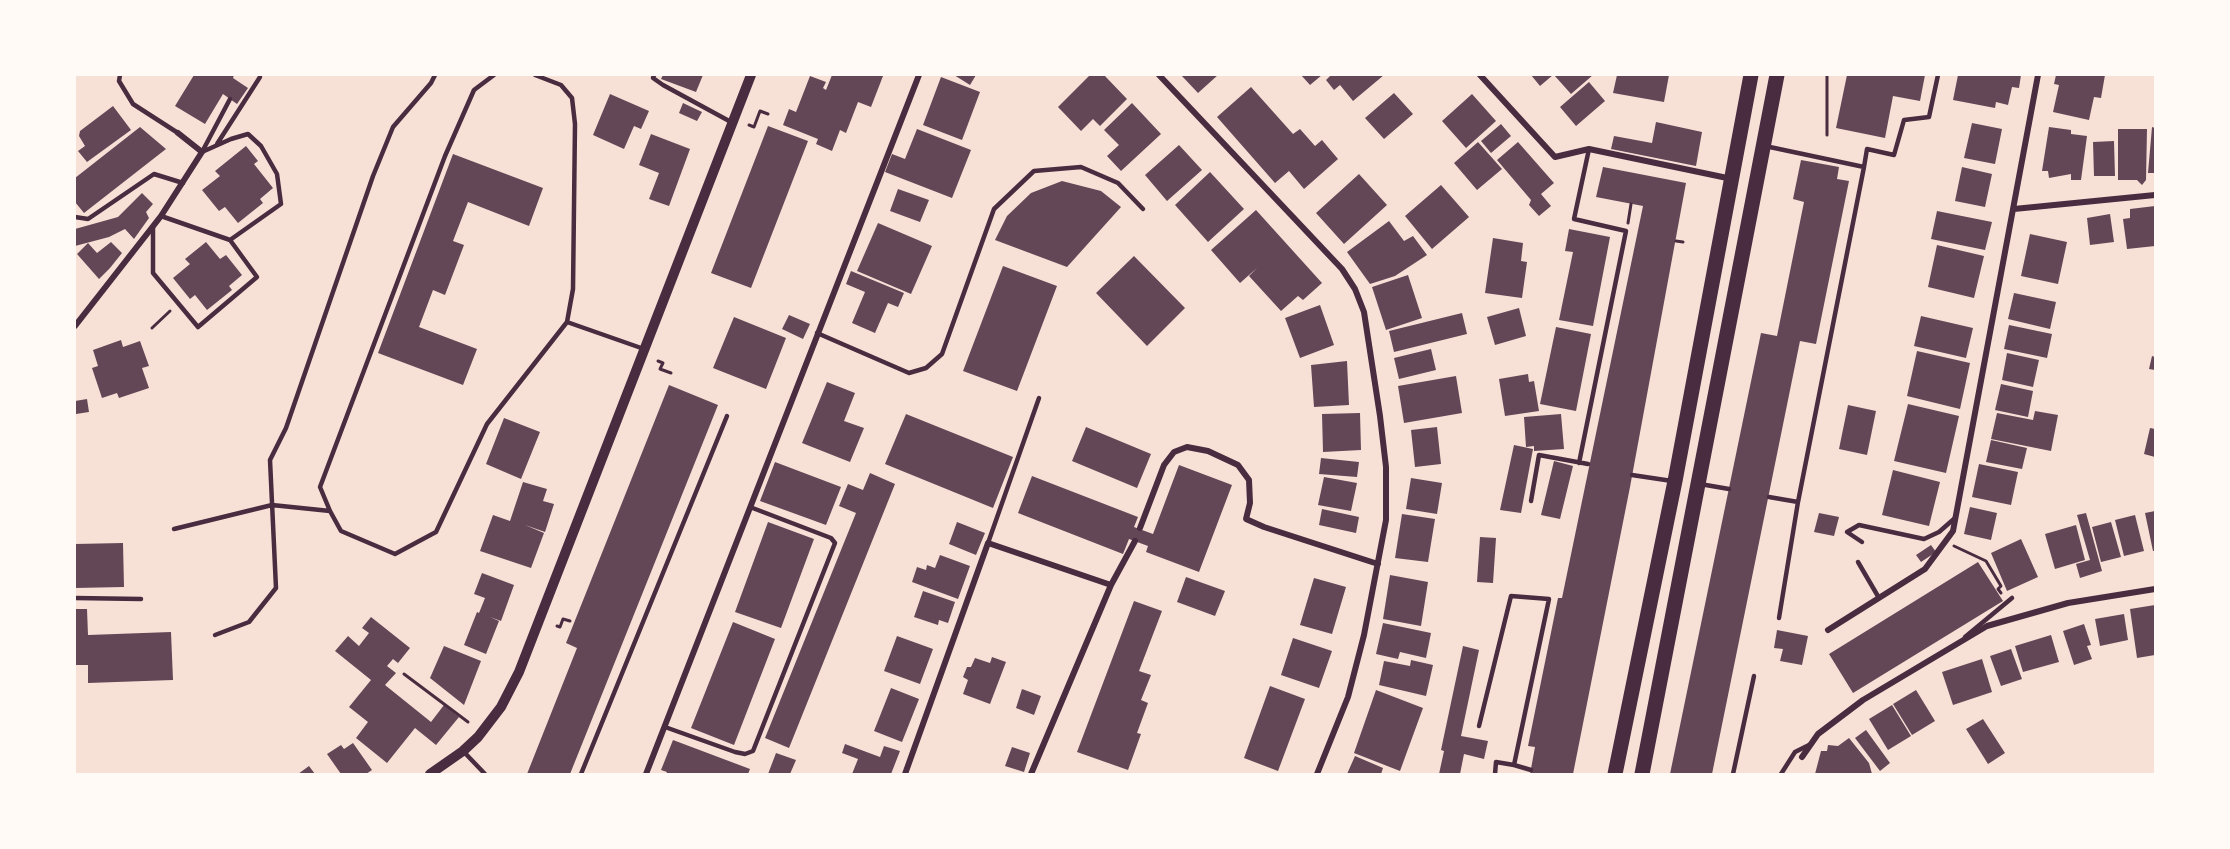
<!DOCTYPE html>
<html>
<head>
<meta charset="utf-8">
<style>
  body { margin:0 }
  #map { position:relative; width:2230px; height:849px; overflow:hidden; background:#f7e1d7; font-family:"Fira Sans Condensed",sans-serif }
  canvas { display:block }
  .frame { position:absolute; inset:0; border:76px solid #fffaf5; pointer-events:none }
</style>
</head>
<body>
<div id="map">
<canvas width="2230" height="849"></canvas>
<div class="frame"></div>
</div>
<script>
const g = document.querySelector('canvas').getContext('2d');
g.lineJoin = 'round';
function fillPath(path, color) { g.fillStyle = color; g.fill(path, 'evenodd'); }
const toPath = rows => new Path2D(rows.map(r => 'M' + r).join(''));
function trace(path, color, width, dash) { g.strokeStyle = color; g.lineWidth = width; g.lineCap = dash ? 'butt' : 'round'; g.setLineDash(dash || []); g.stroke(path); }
fillPath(toPath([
  [194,75,234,75,233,78,248,88,237,104,223,94,205,124,175,106],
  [663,75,703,75,696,92,661,79],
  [832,75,883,76,871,107,858,102,846,133,840,130,832,151,816,144,818,139,783,125,789,109,796,112,810,76,826,82,823,88,826,90],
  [954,75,976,75,970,85],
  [1090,75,1104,75,1127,99,1100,126,1093,119,1081,131,1058,107],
  [1181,75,1218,75,1198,93],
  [1301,75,1322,75,1310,85],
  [1331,75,1384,75,1353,101,1340,85,1334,90,1326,80],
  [1531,75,1553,75,1540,86],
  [1554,75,1593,75,1571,94],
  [1617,75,1669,75,1664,102,1613,93],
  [1847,75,1925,75,1920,101,1893,96,1885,138,1836,128],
  [1958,75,1978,76,2021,75,2019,88,2012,87,2008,105,1996,102,1995,108,1953,100],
  [2056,75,2105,75,2101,98,2094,97,2089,120,2053,112,2059,85,2054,84],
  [941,77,980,92,962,140,923,125],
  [1589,82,1605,101,1576,126,1560,107],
  [1251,87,1293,134,1300,129,1315,146,1322,140,1338,159,1304,189,1289,171,1275,183,1217,117],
  [1394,93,1413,114,1384,139,1365,118],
  [610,94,649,111,641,129,634,126,624,149,593,135],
  [1472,94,1496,121,1466,148,1442,121],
  [683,103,702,112,697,121,679,113],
  [1132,103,1161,134,1121,171,1107,156,1119,145,1104,130],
  [113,106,131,130,87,162,78,151,85,146,79,136,80,131],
  [1656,122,1702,132,1696,166,1611,149,1614,136,1652,143],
  [1972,123,2002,129,1995,164,1964,158],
  [1501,124,1511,136,1491,153,1481,141],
  [768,126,808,141,751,288,711,273],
  [140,127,166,149,84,213,75,202,75,178],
  [2049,127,2071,130,2071,134,2087,136,2081,180,2071,180,2071,174,2049,178,2048,171,2042,171],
  [2152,127,2155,128,2155,173,2148,173],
  [917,129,971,150,952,198,885,172,892,154,905,159],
  [2118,129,2147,129,2146,180,2142,185,2137,180,2118,180],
  [651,134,690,149,669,206,649,199,659,173,639,165],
  [2114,141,2115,176,2094,176,2093,142],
  [1478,142,1502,169,1477,190,1454,163],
  [1518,142,1554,183,1541,194,1551,206,1539,216,1529,205,1531,200,1497,160],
  [1179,145,1202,170,1167,201,1145,175],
  [246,146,258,161,254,164,273,188,260,199,263,203,238,223,225,207,219,211,202,190,220,176,215,171],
  [453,154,543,188,529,226,468,202,453,241,464,245,445,295,433,290,419,327,477,349,463,385,378,353],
  [1801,160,1839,167,1837,179,1849,181,1816,344,1800,341,1712,774,1670,774,1761,333,1777,336,1804,202,1793,199],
  [1603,167,1686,183,1630,487,1573,774,1530,774,1535,747,1528,746,1558,598,1562,598,1643,206,1596,197],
  [1962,167,1992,174,1985,207,1955,201],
  [1210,172,1244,209,1208,242,1175,205],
  [1359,174,1387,205,1344,244,1316,213],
  [1062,181,1101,191,1121,207,1067,267,995,240,1007,216,1031,193],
  [1441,185,1469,217,1432,249,1405,216],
  [898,189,929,200,920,222,890,211],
  [142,193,153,204,146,212,149,218,134,239,125,229,109,237,75,246,75,229,118,217],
  [2155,206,2155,246,2127,249,2123,219,2130,218,2130,209],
  [1256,210,1322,283,1303,300,1298,296,1281,311,1249,276,1257,268,1240,283,1211,250],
  [1937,211,1992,222,1985,250,1931,239],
  [2110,214,2114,242,2090,245,2087,218],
  [1389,221,1404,241,1413,236,1427,255,1395,276,1370,284,1347,252],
  [878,223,932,246,911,294,857,271],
  [1569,229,1610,237,1593,326,1559,320,1573,252,1565,251],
  [2030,234,2067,242,2058,284,2021,276],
  [1493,238,1523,243,1521,261,1527,262,1522,298,1485,293],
  [111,242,122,253,110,268,99,279,77,254,88,243,97,253],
  [206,242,220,259,226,255,242,275,229,286,232,290,207,310,195,295,190,299,173,278,190,264,185,259],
  [1937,245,1984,256,1974,298,1928,287],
  [1134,256,1185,308,1147,346,1096,293],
  [1003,266,1057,286,1017,391,963,371],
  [851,271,904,293,898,307,888,303,875,333,852,323,865,292,846,284],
  [1408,275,1422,318,1386,330,1372,287],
  [2014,293,2056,302,2050,329,2008,319],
  [1320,305,1334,345,1300,358,1285,318],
  [1519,308,1526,336,1495,345,1487,317],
  [1462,313,1467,334,1394,352,1389,331],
  [789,315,810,324,803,339,782,329],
  [1921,316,1973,328,1966,358,1914,346],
  [734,317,786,338,766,389,713,368],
  [2009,325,2052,334,2047,358,2004,349],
  [1556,327,1591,334,1576,411,1540,404],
  [121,340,123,347,140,341,149,366,142,368,149,388,119,398,117,393,102,398,92,368,98,366,93,350],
  [1431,349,1436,370,1399,379,1394,358],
  [1917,351,1970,363,1960,409,1907,396],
  [2007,353,2039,360,2033,387,2002,380],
  [2152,356,2155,357,2155,370,2149,369],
  [1347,361,1349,405,1314,407,1311,365],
  [1528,374,1529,382,1534,381,1539,411,1505,416,1499,379],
  [1456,376,1462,413,1404,423,1398,386],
  [827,382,855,393,844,421,864,428,850,462,802,443],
  [2001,384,2033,391,2028,417,1995,410],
  [669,385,718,405,570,774,527,774,577,648,566,643],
  [87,399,89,412,76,414,75,401],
  [1908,404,1959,416,1946,473,1894,461],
  [1848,405,1876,411,1867,455,1839,449],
  [2035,411,2058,415,2051,451,1991,439,1997,413,2033,420],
  [1360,413,1361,450,1323,452,1322,414],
  [906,414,1013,457,993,508,885,464],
  [1561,414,1564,449,1534,451,1534,446,1526,447,1524,417],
  [504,418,540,432,521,479,486,464],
  [1086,427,1151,454,1137,488,1072,461],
  [1437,427,1441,464,1415,467,1411,430],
  [2150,428,2155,429,2155,457,2144,454],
  [1991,440,2027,448,2022,469,1986,462],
  [1514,445,1533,449,1521,513,1500,510],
  [1321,458,1359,462,1357,477,1319,474],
  [1554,461,1573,466,1560,519,1541,515],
  [775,462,841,487,826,525,760,501],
  [1979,464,2018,472,2011,505,1972,497],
  [1179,465,1232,485,1199,572,1146,552,1148,546,1129,539,1123,554,1018,513,1032,476,1138,517,1134,527,1153,534],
  [1893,470,1940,482,1929,526,1882,515],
  [870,473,895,484,789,748,765,738,856,513,839,506,848,484,863,490],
  [1324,477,1357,483,1351,511,1318,505],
  [1411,478,1442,483,1437,514,1406,509],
  [523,482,547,489,543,501,554,504,545,532,525,525,544,533,531,568,480,551,493,515,510,521],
  [1970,507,1997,513,1991,540,1964,534],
  [1322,509,1359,517,1356,533,1319,525],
  [2155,511,2155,551,2153,551,2145,513],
  [1819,513,1839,517,1834,536,1814,532],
  [2086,513,2102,571,2080,578,2076,564,2090,560,2077,515],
  [1402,514,1435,519,1428,562,1395,558],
  [2135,515,2144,551,2124,556,2115,520],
  [768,522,814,539,781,628,735,612],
  [957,522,985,533,976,555,949,544],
  [2111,522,2121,557,2101,562,2092,527],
  [2076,525,2085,560,2055,569,2045,534],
  [1480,537,1496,538,1493,583,1477,582],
  [2021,539,2038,577,2007,591,1991,553],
  [123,543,124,587,75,588,75,544],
  [1931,545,1936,552,1921,562,1916,555],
  [940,555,970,566,958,599,912,582,917,567,926,570,927,565,935,568],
  [1978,562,2003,601,1853,693,1829,654],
  [482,573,514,585,501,621,490,617,499,621,486,654,464,645,477,612,479,613,485,598,474,594],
  [1390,575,1428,582,1421,626,1383,619],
  [1186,577,1225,591,1215,616,1177,602],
  [1314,578,1346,587,1332,634,1300,625],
  [923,591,955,602,948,623,939,620,938,625,914,617],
  [1134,601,1162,611,1139,671,1151,675,1141,700,1148,703,1137,733,1141,734,1128,770,1077,752],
  [2155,605,2155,655,2137,658,2130,609],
  [75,609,87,609,88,635,171,632,173,680,88,683,88,665,75,665],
  [2124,614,2128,640,2100,646,2095,619],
  [371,617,410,648,398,663,393,659,387,666,396,673,385,685,431,722,444,705,459,717,436,745,415,728,387,763,356,738,368,722,349,707,371,680,335,651,348,636,359,646,369,633,362,628],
  [733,622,775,639,734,745,691,728],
  [1383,623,1431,633,1426,658,1400,652,1398,659,1376,654],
  [2084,624,2091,645,2087,646,2092,659,2074,665,2063,631],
  [1777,630,1808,636,1802,665,1780,661,1783,649,1774,648],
  [2051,635,2059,662,2023,672,2015,646],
  [897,636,933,649,920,684,884,671],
  [1293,638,1332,651,1319,688,1281,675],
  [444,646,481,661,464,705,430,678],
  [1463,646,1479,650,1461,736,1488,741,1484,759,1464,754,1460,774,1439,774,1444,751,1441,750],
  [2011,649,2022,679,2001,686,1990,656],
  [992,657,1006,662,990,704,963,694,968,680,963,677,967,667,971,667,975,658,990,663],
  [1982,659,1992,692,1953,705,1942,672],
  [1411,660,1433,665,1426,696,1379,685,1384,661,1410,666],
  [1270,686,1305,699,1278,771,1244,758],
  [891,688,919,699,902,742,874,731],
  [1022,689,1041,696,1034,715,1016,708],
  [1376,690,1423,708,1400,771,1354,753],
  [1916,690,1935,721,1912,735,1893,704],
  [1892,705,1911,736,1888,750,1869,719],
  [1983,719,2005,753,1988,764,1966,729],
  [1866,730,1890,763,1880,771,1855,738],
  [1849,738,1869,763,1872,774,1815,774,1821,751,1827,751,1828,745,1838,746],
  [673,740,750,769,748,774,666,774,667,772,661,770],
  [353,743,372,770,366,774,341,774,327,754,341,745,344,749],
  [845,744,880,757,884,746,900,751,891,774,852,774,858,759,842,753],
  [1012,747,1030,753,1024,772,1005,766],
  [776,753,796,760,790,774,768,774],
  [1355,756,1383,768,1381,774,1347,774],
  [309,766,315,774,298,774]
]), '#644757');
trace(toPath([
  [749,125,754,127,760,111,768,114],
  [1827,135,1827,75],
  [1628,223,1631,204],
  [1676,241,1683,242],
  [152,328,170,311],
  [658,361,663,363,660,369,671,373],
  [1954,546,1986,561,2001,586,1998,589,2001,593],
  [557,626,560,627,563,619,570,621],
  [404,674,468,722]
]), '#4a2c40', 3);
trace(toPath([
  [120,75,119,81,133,104,178,133],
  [494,75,474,90,445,156,320,487,330,511,341,531,395,554,436,532,487,424,567,322,573,289,575,124,572,98,561,85,535,75],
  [654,75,653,78,663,85,731,122],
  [217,144,260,77],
  [1765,146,1864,167,1798,502,1779,618],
  [202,152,230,99],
  [1864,167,1867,149,1894,155,1904,120,1929,117,1938,75],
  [161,216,230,240],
  [75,217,88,219,154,174,183,183],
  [153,226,153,273,198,327,257,277,230,240,281,204,277,174,261,146,248,134,231,139,202,152],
  [567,322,644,349],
  [817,333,909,373,926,368,942,354,994,209,1034,171,1081,167,1118,183,1143,209],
  [1579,463,1626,231,1574,219,1589,149],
  [1632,475,1672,481],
  [1700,484,1729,489],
  [1769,497,1798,502],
  [1531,501,1539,455,1588,464],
  [174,529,272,505,330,511],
  [1862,542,1847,532,1859,525,1924,539,1939,532,1955,518],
  [988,543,1039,398],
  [1858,562,1879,598],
  [75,598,141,599],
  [215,635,249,622,276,588,270,460,286,428,373,176,393,127,431,83,435,75],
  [1965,637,2012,598],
  [1479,726,1511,596,1549,599,1514,765,1496,762,1495,774],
  [665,727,735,752,745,754,753,751,835,543,831,538,750,507],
  [463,751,485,774],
  [1514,765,1531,770],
  [581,774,727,416],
  [1733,774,1754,676],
  [1781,774,1795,752,1811,744]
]), '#4a2c40', 4.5);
trace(toPath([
  [1159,75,1342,269,1355,289,1364,312,1380,416,1386,467,1386,520,1364,635,1348,697,1317,774],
  [1480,75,1555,157,1589,149,1732,179],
  [2014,209,2155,195],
  [75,326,161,216,202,152,178,133],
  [1140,528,1164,465,1174,452,1187,447,1208,451,1238,465,1249,480,1250,503,1246,519,1264,527,1378,564],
  [1111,585,1135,541],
  [1828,630,1925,569,1953,531,2038,75],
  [1802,757,1818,734,1863,700,1987,626,2068,603,2155,589],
  [646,774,919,75],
  [905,774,988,543,1111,585,1031,774]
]), '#4a2c40', 6);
trace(toPath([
  [430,774,463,751,478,737,501,707,519,672,751,75]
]), '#4a2c40', 10);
trace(toPath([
  [1615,774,1675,481,1751,75],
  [1642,774,1777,75]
]), '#4a2c40', 15);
</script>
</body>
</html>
